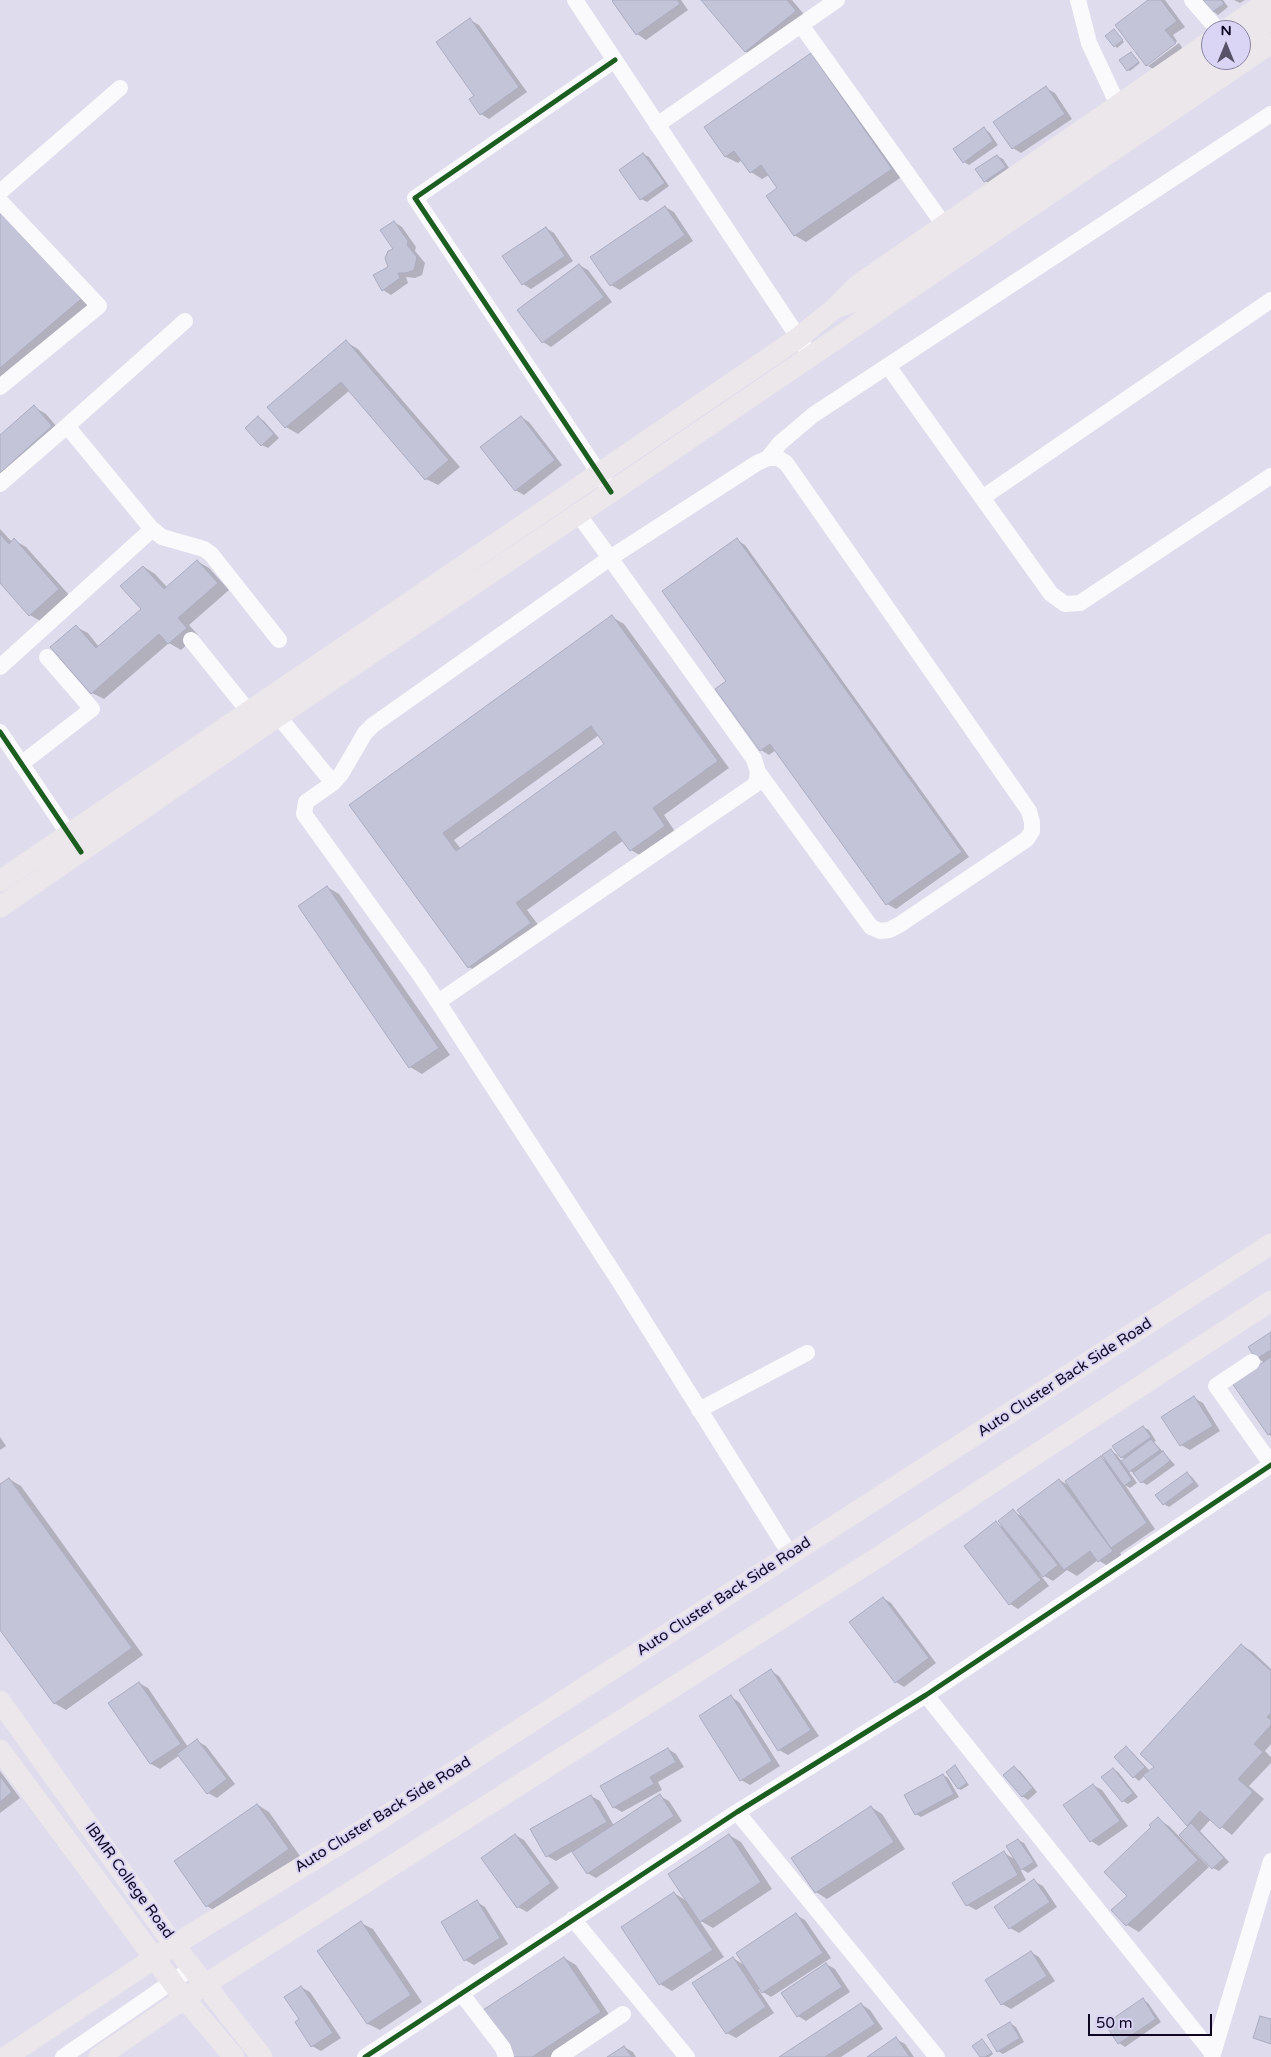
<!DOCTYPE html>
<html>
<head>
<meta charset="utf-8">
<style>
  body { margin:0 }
  #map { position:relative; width:1271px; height:2057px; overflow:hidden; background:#dfdced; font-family:"Varela Round",sans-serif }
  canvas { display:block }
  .north { position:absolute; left:1201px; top:20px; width:50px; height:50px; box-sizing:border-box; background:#dad5f4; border:1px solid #8983a0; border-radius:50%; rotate:0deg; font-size:14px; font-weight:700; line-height:20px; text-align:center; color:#0f0722 }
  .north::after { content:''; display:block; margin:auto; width:18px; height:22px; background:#585269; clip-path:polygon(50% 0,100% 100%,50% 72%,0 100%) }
  .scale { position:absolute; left:1088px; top:2014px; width:124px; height:22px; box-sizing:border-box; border:2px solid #0f0722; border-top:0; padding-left:6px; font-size:15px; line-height:18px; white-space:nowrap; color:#0f0722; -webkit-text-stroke:4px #dad5f4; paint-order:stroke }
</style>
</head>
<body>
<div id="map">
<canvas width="1271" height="2057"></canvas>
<div class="north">N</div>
<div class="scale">50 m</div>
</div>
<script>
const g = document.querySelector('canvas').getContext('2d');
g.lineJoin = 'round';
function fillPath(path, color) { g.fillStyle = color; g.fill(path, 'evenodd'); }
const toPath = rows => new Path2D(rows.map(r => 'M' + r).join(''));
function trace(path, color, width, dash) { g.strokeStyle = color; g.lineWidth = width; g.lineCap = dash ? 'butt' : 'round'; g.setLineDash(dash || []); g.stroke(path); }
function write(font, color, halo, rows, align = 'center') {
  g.font = font + ' "Varela Round",sans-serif'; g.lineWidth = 4; g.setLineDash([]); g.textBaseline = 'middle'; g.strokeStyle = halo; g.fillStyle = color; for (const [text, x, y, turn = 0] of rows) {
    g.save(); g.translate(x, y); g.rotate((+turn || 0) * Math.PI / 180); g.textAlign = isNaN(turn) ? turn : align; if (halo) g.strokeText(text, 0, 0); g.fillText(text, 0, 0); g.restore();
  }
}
fillPath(toPath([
  [615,0,681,0,688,10,646,40,637,34,613,1],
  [703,0,792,0,807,18,757,58,746,52],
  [1150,0,1165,0,1185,27,1173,35,1177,41,1148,63,1148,66,1147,65],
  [1204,0,1223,0,1228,7,1218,15,1213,11],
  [1234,0,1245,0,1240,3],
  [470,20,479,25,527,92,489,119,481,114,476,96],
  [1114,30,1124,42,1117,48,1115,46],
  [1179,43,1183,49,1155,70,1148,66],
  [1131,53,1140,63,1130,71,1128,70],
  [811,55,823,61,903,176,806,242,794,235,779,189,769,175,762,179,751,172,742,160,738,163,726,157,705,127],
  [1046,88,1055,93,1072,119,1021,153,1013,148],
  [984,129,989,132,998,145,969,165,964,162],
  [643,154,649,157,669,186,647,202,641,199],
  [997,156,1003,159,1011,171,990,184,985,181],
  [0,206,92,306,0,384],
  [665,207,674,212,693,241,620,290,611,285,592,257],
  [394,222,402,227,416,247,415,251,425,263,422,275,415,278,406,277,408,283,391,295,383,290,395,250],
  [546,228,554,233,573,261,531,289,523,284],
  [579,265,588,270,612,302,551,347,543,342],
  [346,342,358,349,460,467,438,485,426,479,350,390,298,434,286,427,269,408],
  [34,407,46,414,63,434,0,489,0,437],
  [521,417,529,422,562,465,524,495,515,490],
  [258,418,264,421,279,438,268,448,262,445],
  [0,529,12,542,14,540,26,547,70,596,42,622,30,615,0,581],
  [737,540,745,545,969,857,896,909,887,904,776,750,769,755,761,750,728,682],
  [197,561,209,568,229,590,189,625,198,635,181,650,169,643,104,699,92,693,76,627,88,633,99,647,142,609,144,567,155,574,167,587],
  [612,617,624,624,729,768,664,815,676,833,643,857,631,850,624,840,527,910,542,930,481,974,469,967,351,806],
  [599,735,606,744,461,849,454,840],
  [327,887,339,894,450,1055,422,1074,410,1067],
  [1271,1334,1271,1436,1268,1434,1265,1363,1257,1358],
  [1194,1398,1203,1403,1220,1431,1190,1450,1181,1445],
  [1143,1427,1149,1430,1156,1441,1154,1442,1175,1465,1147,1485,1142,1482,1135,1474,1127,1469,1137,1483,1130,1488,1125,1485,1155,1529,1120,1553,1124,1558,1111,1568,1098,1560,1077,1576,1067,1570,1053,1581,1039,1573,1049,1586,1018,1609,1010,1604,996,1523,1006,1529,1013,1511,1023,1517,1059,1480,1070,1486,1101,1458,1109,1462,1111,1451,1121,1457],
  [1117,1455,1125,1459,1122,1462],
  [0,1437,6,1446,0,1450],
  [1187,1474,1192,1477,1199,1486,1169,1507,1164,1504],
  [9,1479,21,1486,143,1655,66,1710,54,1703,0,1627,0,1486],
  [883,1598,891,1603,936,1663,904,1687,896,1682],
  [1241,1645,1253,1652,1271,1669,1271,1744,1265,1751,1271,1757,1271,1763,1249,1786,1264,1799,1232,1835,1211,1819,1200,1831,1229,1862,1219,1871,1213,1868,1190,1826,1145,1775,1139,1781,1134,1777,1115,1757,1126,1748,1131,1751,1150,1771,1156,1767],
  [771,1671,779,1676,819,1736,788,1755,779,1750,740,1691],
  [139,1683,148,1688,188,1747,197,1741,206,1746,235,1784,217,1798,208,1793,180,1755,160,1769,151,1764,110,1703],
  [731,1697,739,1702,780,1766,750,1785,741,1780],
  [668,1749,676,1754,684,1767,658,1782,662,1790,622,1812,613,1807],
  [955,1767,969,1785,961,1790,959,1789],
  [1014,1768,1020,1771,1037,1792,1028,1800,1022,1796],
  [1113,1769,1118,1772,1138,1797,1128,1804,1123,1801],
  [0,1771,20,1798,0,1813],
  [943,1775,948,1778,959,1797,921,1817,916,1814],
  [1093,1785,1102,1790,1128,1826,1099,1846,1091,1841],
  [591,1796,600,1801,614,1826,660,1796,669,1801,682,1821,596,1878,587,1873,573,1851,556,1861,547,1856],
  [258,1805,269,1812,300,1856,219,1913,207,1906],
  [871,1807,882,1814,905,1849,827,1899,816,1892],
  [1158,1819,1169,1826,1209,1867,1139,1932,1127,1925,1113,1910,1129,1896],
  [515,1835,524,1840,559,1888,527,1912,518,1907],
  [729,1835,741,1842,772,1889,713,1928,699,1920,724,1957,672,1991,660,1984,622,1927,674,1893,687,1901],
  [1018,1840,1024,1843,1038,1866,1028,1873,1019,1867,1026,1880,976,1910,967,1905,954,1883,1004,1853,1016,1860],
  [1034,1881,1043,1886,1057,1907,1019,1933,1010,1928],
  [477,1902,485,1907,508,1944,474,1965,465,1960],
  [796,1915,805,1920,831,1958,771,1997,758,1989,774,2013,736,2038,727,2033,733,1958,746,1966],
  [361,1923,373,1929,422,2002,380,2030,368,2024,319,1951],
  [1031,1952,1039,1957,1055,1981,1011,2009,1002,2004],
  [564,1958,576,1965,612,2019,554,2057,515,2057],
  [826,1964,835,1969,850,1992,806,2021,798,2016],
  [301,1987,310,1992,341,2038,321,2051,312,2046,301,2019],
  [1143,2000,1148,2003,1161,2022,1125,2047,1119,2043,1106,2024],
  [861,2004,870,2010,883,2029,841,2057,781,2057],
  [1010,2023,1016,2027,1024,2042,1003,2054,998,2051],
  [896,2039,905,2044,914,2057,869,2057],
  [982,2040,993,2054,989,2057,981,2057],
  [624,2047,633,2052,636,2057,609,2057]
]), '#0003');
const building = toPath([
  [613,0,677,0,680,4,636,35,612,1,613,0],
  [701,0,787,0,796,11,745,52,701,0],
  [1148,0,1161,0,1177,21,1165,30,1176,43,1146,66,1115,25,1148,0],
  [1203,0,1221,0,1224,4,1212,12,1203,0],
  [470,18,519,87,480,115,469,99,474,96,436,42,470,18],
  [1114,29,1123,40,1114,47,1105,36,1114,29],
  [1131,52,1139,62,1127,71,1119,60,1131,52],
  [811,53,892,169,794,236,766,196,777,188,761,165,750,173,734,151,725,157,704,127,811,53],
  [1046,86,1065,114,1012,149,993,122,1046,86],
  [984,127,993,141,963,163,953,149,984,127],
  [643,153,665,183,640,200,619,170,643,153],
  [997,155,1006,167,984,182,975,169,997,155],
  [0,206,81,299,0,368,0,206],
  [665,206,685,235,610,286,590,257,665,206],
  [394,221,408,241,407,245,417,257,414,270,406,273,398,273,400,278,382,291,373,275,388,267,385,258,388,251,393,249,380,230,394,221],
  [546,227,565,256,522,285,502,256,546,227],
  [579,264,604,297,542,343,517,310,579,264],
  [346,340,449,460,425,480,341,382,285,428,267,407,346,340],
  [34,405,52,426,0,473,0,435,34,405],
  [258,416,274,434,261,446,245,428,258,416],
  [521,416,555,460,515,491,480,447,521,416],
  [0,534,9,544,14,538,59,589,29,616,0,583,0,534],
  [737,538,962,852,886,905,770,744,760,751,715,689,726,681,662,591,737,538],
  [197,560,218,583,178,618,187,628,168,644,159,634,91,694,50,647,76,625,96,648,141,609,120,586,143,566,164,589,197,560],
  [612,615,718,761,653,808,665,826,630,851,615,831,516,903,531,923,468,968,349,805,612,615],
  [591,726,604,744,456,851,443,833,591,726],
  [327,886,439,1048,409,1068,298,906,327,886],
  [1271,1332,1271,1350,1256,1359,1248,1347,1271,1332],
  [1271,1357,1271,1433,1268,1435,1232,1383,1271,1357],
  [1194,1396,1213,1426,1180,1446,1161,1417,1194,1396],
  [1143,1426,1151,1437,1121,1458,1112,1446,1143,1426],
  [1151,1439,1160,1450,1129,1472,1121,1461,1151,1439],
  [1111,1449,1132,1480,1124,1486,1102,1455,1111,1449],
  [1163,1451,1170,1461,1141,1483,1133,1473,1163,1451],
  [1101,1456,1147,1523,1111,1548,1065,1481,1101,1456],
  [1187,1472,1194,1482,1163,1505,1155,1495,1187,1472],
  [9,1478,132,1648,54,1704,0,1630,0,1484,9,1478],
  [1059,1479,1113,1551,1098,1562,1090,1551,1064,1570,1017,1510,1059,1479],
  [1013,1509,1058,1565,1043,1577,998,1521,1013,1509],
  [996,1521,1041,1580,1009,1605,964,1546,996,1521],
  [883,1597,929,1658,895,1683,849,1622,883,1597],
  [1241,1644,1271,1671,1271,1713,1267,1717,1271,1720,1271,1725,1254,1744,1263,1752,1238,1779,1253,1792,1220,1829,1200,1811,1187,1826,1143,1775,1154,1767,1140,1754,1241,1644],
  [771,1669,811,1730,778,1751,739,1690,771,1669],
  [139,1682,181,1744,150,1764,108,1703,139,1682],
  [731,1695,772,1761,740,1781,699,1716,731,1695],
  [197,1739,227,1779,207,1794,177,1754,197,1739],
  [1126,1746,1145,1767,1133,1778,1114,1757,1126,1746],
  [668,1748,676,1762,650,1777,654,1784,613,1808,600,1786,668,1748],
  [955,1765,967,1783,958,1789,946,1772,955,1765],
  [1014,1766,1033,1788,1022,1797,1003,1775,1014,1766],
  [1113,1768,1133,1793,1122,1802,1101,1777,1113,1768],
  [943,1774,954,1794,915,1815,904,1795,943,1774],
  [0,1776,12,1792,0,1802,0,1776],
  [1093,1784,1120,1821,1090,1842,1063,1805,1093,1784],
  [660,1794,674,1816,587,1874,572,1852,660,1794],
  [591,1795,607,1822,546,1857,530,1829,591,1795],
  [257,1804,289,1849,206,1907,174,1861,257,1804],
  [871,1806,894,1842,815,1893,791,1858,871,1806],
  [1158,1817,1198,1860,1126,1926,1111,1910,1127,1896,1104,1872,1151,1827,1149,1825,1158,1817],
  [1191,1823,1224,1858,1212,1869,1179,1835,1191,1823],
  [515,1834,551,1883,517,1908,481,1858,515,1834],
  [729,1834,761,1882,700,1922,668,1874,729,1834],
  [1018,1839,1034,1862,1021,1870,1006,1846,1018,1839],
  [1004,1851,1018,1875,966,1906,952,1883,1004,1851],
  [1034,1879,1050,1902,1009,1929,994,1907,1034,1879],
  [674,1892,713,1950,659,1985,621,1927,674,1892],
  [477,1900,500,1938,464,1961,441,1922,477,1900],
  [796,1913,823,1953,762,1993,736,1953,796,1913],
  [361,1921,411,1995,367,2024,317,1951,361,1921],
  [1031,1951,1047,1976,1001,2005,985,1980,1031,1951],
  [564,1957,601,2012,532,2057,514,2057,483,2010,564,1957],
  [733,1957,766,2007,726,2034,692,1983,733,1957],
  [826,1963,842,1987,797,2017,781,1993,826,1963],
  [301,1986,333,2033,311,2047,295,2022,299,2019,284,1997,301,1986],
  [1143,1998,1156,2019,1118,2044,1105,2024,1143,1998],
  [861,2003,875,2024,825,2057,779,2057,861,2003],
  [1260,2016,1271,2019,1271,2044,1253,2038,1260,2016],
  [1010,2022,1020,2038,997,2052,987,2035,1010,2022],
  [896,2037,910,2057,867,2057,896,2037],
  [982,2039,992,2053,985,2057,980,2057,972,2046,982,2039],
  [624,2046,632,2057,607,2057,624,2046]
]);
fillPath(building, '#c3c4d8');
trace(building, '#abacc1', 1);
trace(toPath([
  [575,0,804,346],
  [1078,0,1089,43,1118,105],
  [1192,0,1218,30],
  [801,25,944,225],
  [657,125,837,0],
  [0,192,120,88],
  [0,201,99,306,0,387],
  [888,366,1051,594,1065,604,1080,603,1271,476],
  [768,458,780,443,813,415,1271,114],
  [605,482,415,198,615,60],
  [0,484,67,426],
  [982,498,1271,300],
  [578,514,610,558,757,463,768,458,778,458,786,463,1029,811,1032,822,1032,831,1027,839,899,925,889,930,880,931,871,927,758,772],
  [151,528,162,537,204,549,211,554,279,640],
  [191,640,249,712],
  [0,667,148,533,151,528,67,426,185,321],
  [278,716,333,783],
  [0,732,74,842],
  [21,764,92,709,47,657],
  [438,1002,756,784,758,772,754,759,610,558,373,725,365,733,341,774,333,783,306,802,304,814,420,975,438,1002,619,1281,790,1554],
  [1252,1362,1216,1386,1271,1464],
  [699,1410,807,1353],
  [926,1695,1213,2054],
  [737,1812,937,2057],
  [573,1919,687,2057],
  [461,1993,503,2048,506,2057],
  [63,2057,192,1968],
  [365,2057,737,1812,926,1695,1271,1465],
  [559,2057,623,2014],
  [1212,2057,1271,1861]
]), '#fafafc', 16);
trace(toPath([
  [1226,30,1270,0],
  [1241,39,1271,19],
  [838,307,869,297,1211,60],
  [0,881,798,338,835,308,858,285,1211,41],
  [0,907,278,716,611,492,1271,43],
  [0,1701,174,1945,262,2057],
  [0,1750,184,1998,234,2057],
  [6,2057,174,1945,379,1820,1271,1244],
  [99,2057,204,1985,883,1554,1271,1301]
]), '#ece7eb', 21);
trace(toPath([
  [611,492,415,198,615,60],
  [0,732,81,852],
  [365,2057,737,1812,926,1695,1271,1465]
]), '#1b5e20', 5);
write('15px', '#0f0722', '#dad5f4', [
  ["Auto Cluster Back Side Road",1065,1378,-33],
  ["Auto Cluster Back Side Road",724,1597,-33],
  ["Auto Cluster Back Side Road",383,1815,-32],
  ["IBMR College Road",129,1881,54]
]);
</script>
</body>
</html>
